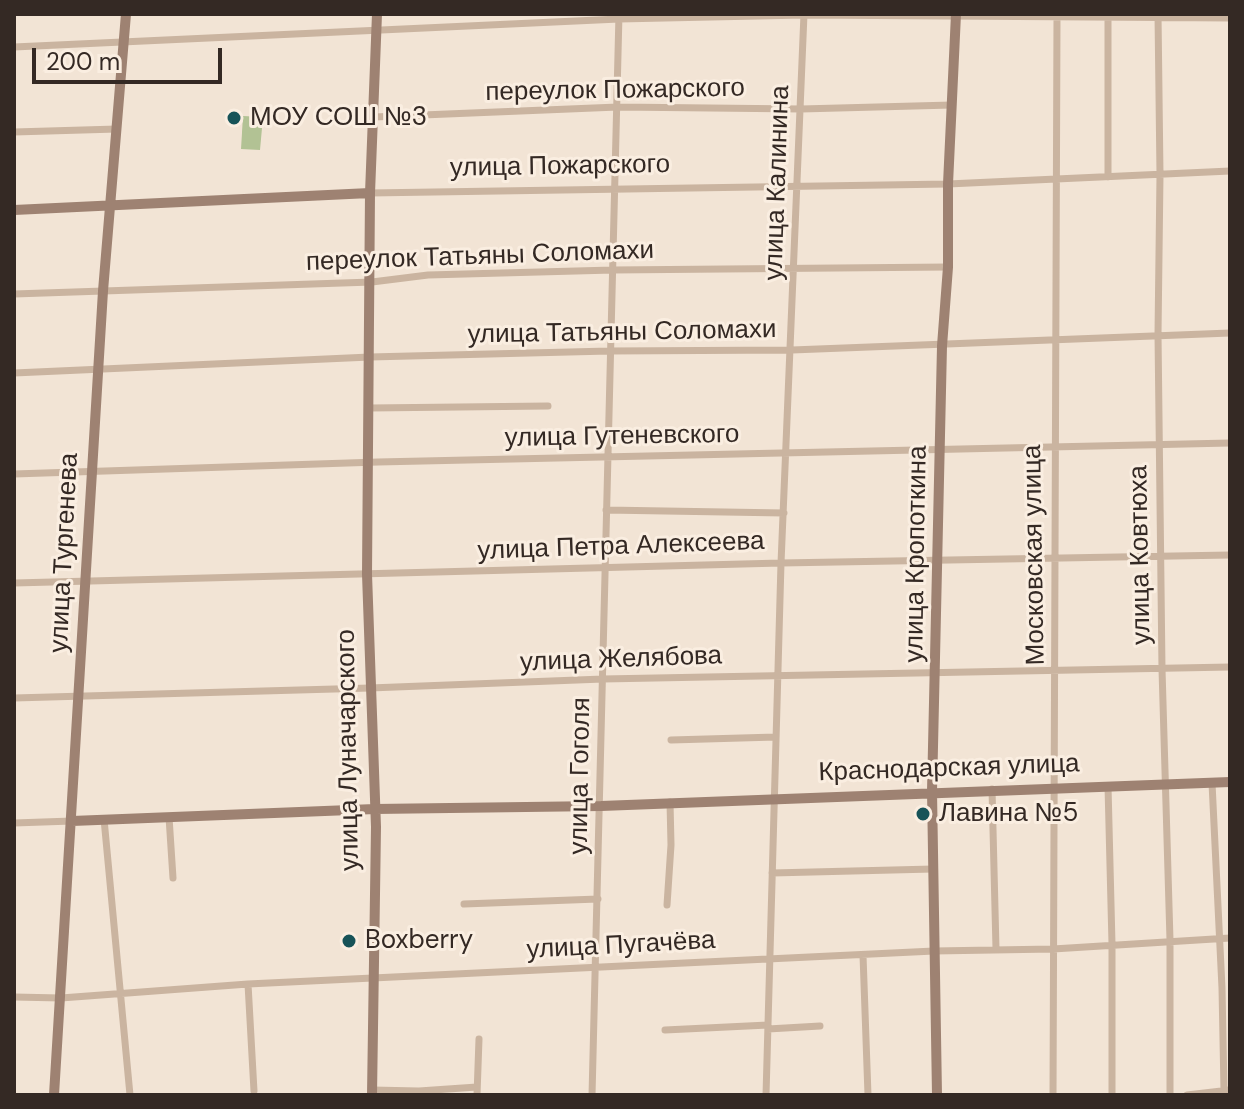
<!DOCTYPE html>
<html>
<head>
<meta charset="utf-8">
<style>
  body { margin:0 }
  #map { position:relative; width:1244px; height:1109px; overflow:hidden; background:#f2e4d5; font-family:"DM Sans",sans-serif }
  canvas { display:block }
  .frame { position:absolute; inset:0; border:16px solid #342924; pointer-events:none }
  .scale { position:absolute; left:32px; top:48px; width:190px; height:36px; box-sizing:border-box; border:4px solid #342924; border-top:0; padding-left:10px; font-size:24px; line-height:28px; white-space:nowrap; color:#342924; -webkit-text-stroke:6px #faeee1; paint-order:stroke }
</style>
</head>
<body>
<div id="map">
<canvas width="1244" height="1109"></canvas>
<div class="frame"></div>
<div class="scale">200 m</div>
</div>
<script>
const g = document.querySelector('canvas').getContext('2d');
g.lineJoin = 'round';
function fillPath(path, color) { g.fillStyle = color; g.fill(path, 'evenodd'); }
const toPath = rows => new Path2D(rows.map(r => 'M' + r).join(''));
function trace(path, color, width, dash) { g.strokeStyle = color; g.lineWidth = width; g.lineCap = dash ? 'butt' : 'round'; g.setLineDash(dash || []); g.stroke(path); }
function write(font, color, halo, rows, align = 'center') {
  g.font = font + ' "DM Sans",sans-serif'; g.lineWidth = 6; g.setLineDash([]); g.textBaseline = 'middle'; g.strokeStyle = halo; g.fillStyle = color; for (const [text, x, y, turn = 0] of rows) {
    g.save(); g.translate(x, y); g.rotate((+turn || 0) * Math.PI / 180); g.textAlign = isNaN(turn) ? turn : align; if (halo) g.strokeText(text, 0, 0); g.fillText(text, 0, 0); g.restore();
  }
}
fillPath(toPath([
  [243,116,263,117,260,150,241,149]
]), '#b2c294');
trace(toPath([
  [1158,14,1160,175,1158,334,1162,669,1170,940,1170,1095],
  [14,47,619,19,804,15,1230,18],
  [374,117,618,107,801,109,952,105],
  [14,132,117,129],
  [1108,177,1108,17],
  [370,193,948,184,1230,171],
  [14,294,372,282,428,275,613,270,948,267],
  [14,373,370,357,609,351,792,350,1230,333],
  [370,408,548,406],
  [14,474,378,462,1230,443],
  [606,510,784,513],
  [14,583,781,563,1230,555],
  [14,698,370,688,603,679,1230,667],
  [671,740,776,737],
  [1212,783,1222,988,1224,1090],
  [1108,786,1112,944,1112,1095],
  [992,789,996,949],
  [169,817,173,878],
  [104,819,130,1095],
  [14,823,72,821],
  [772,873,933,869],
  [464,904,598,899],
  [667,905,671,845,670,802],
  [863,955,868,1095],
  [248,984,254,1091],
  [14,997,61,998,248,984,934,951,1053,949,1230,938],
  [768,1029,820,1026],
  [665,1030,768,1025],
  [372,1090,419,1091,477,1087],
  [477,1095,479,1039],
  [592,1095,619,14],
  [766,1095,781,563,804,14],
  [1053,1095,1057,16],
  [1187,1095,1230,1090]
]), '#cab4a0', 7);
trace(toPath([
  [14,210,370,193],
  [72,821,375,809,601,806,1230,782],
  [54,1095,103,291,126,14],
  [372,1095,376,827,367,574,370,193,377,14],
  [937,1095,932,791,942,346,948,267,948,184,956,14]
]), '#9e8272', 10);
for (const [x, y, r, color] of [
  [234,118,8,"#175358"],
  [923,814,8,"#175358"],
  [349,941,8,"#175358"]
]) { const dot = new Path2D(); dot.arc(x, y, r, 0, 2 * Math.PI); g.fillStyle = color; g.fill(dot); trace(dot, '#faeee1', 3); }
write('26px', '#342924', '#faeee1', [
  ["переулок Пожарского",615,91,-1],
  ["улица Пожарского",560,167,-1],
  ["улица Калинина",778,183,-88],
  ["переулок Татьяны Соломахи",480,257,-2],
  ["улица Татьяны Соломахи",622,333,-1],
  ["улица Гутеневского",622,437,-1],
  ["улица Петра Алексеева",621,547,-2],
  ["улица Тургенева",65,553,-87],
  ["улица Кропоткина",917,554,-89],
  ["Московская улица",1035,555,-91],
  ["улица Ковтюха",1141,555,-91],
  ["улица Желябова",621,660,-2],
  ["улица Луначарского",349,750,-91],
  ["Краснодарская улица",949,769,-2],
  ["улица Гоголя",581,776,-89],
  ["улица Пугачёва",621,946,-3]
]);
write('26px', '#342924', '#faeee1', [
  ["МОУ СОШ №3",250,118],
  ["Лавина №5",939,814],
  ["Boxberry",365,941]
], 'left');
</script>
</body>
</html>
